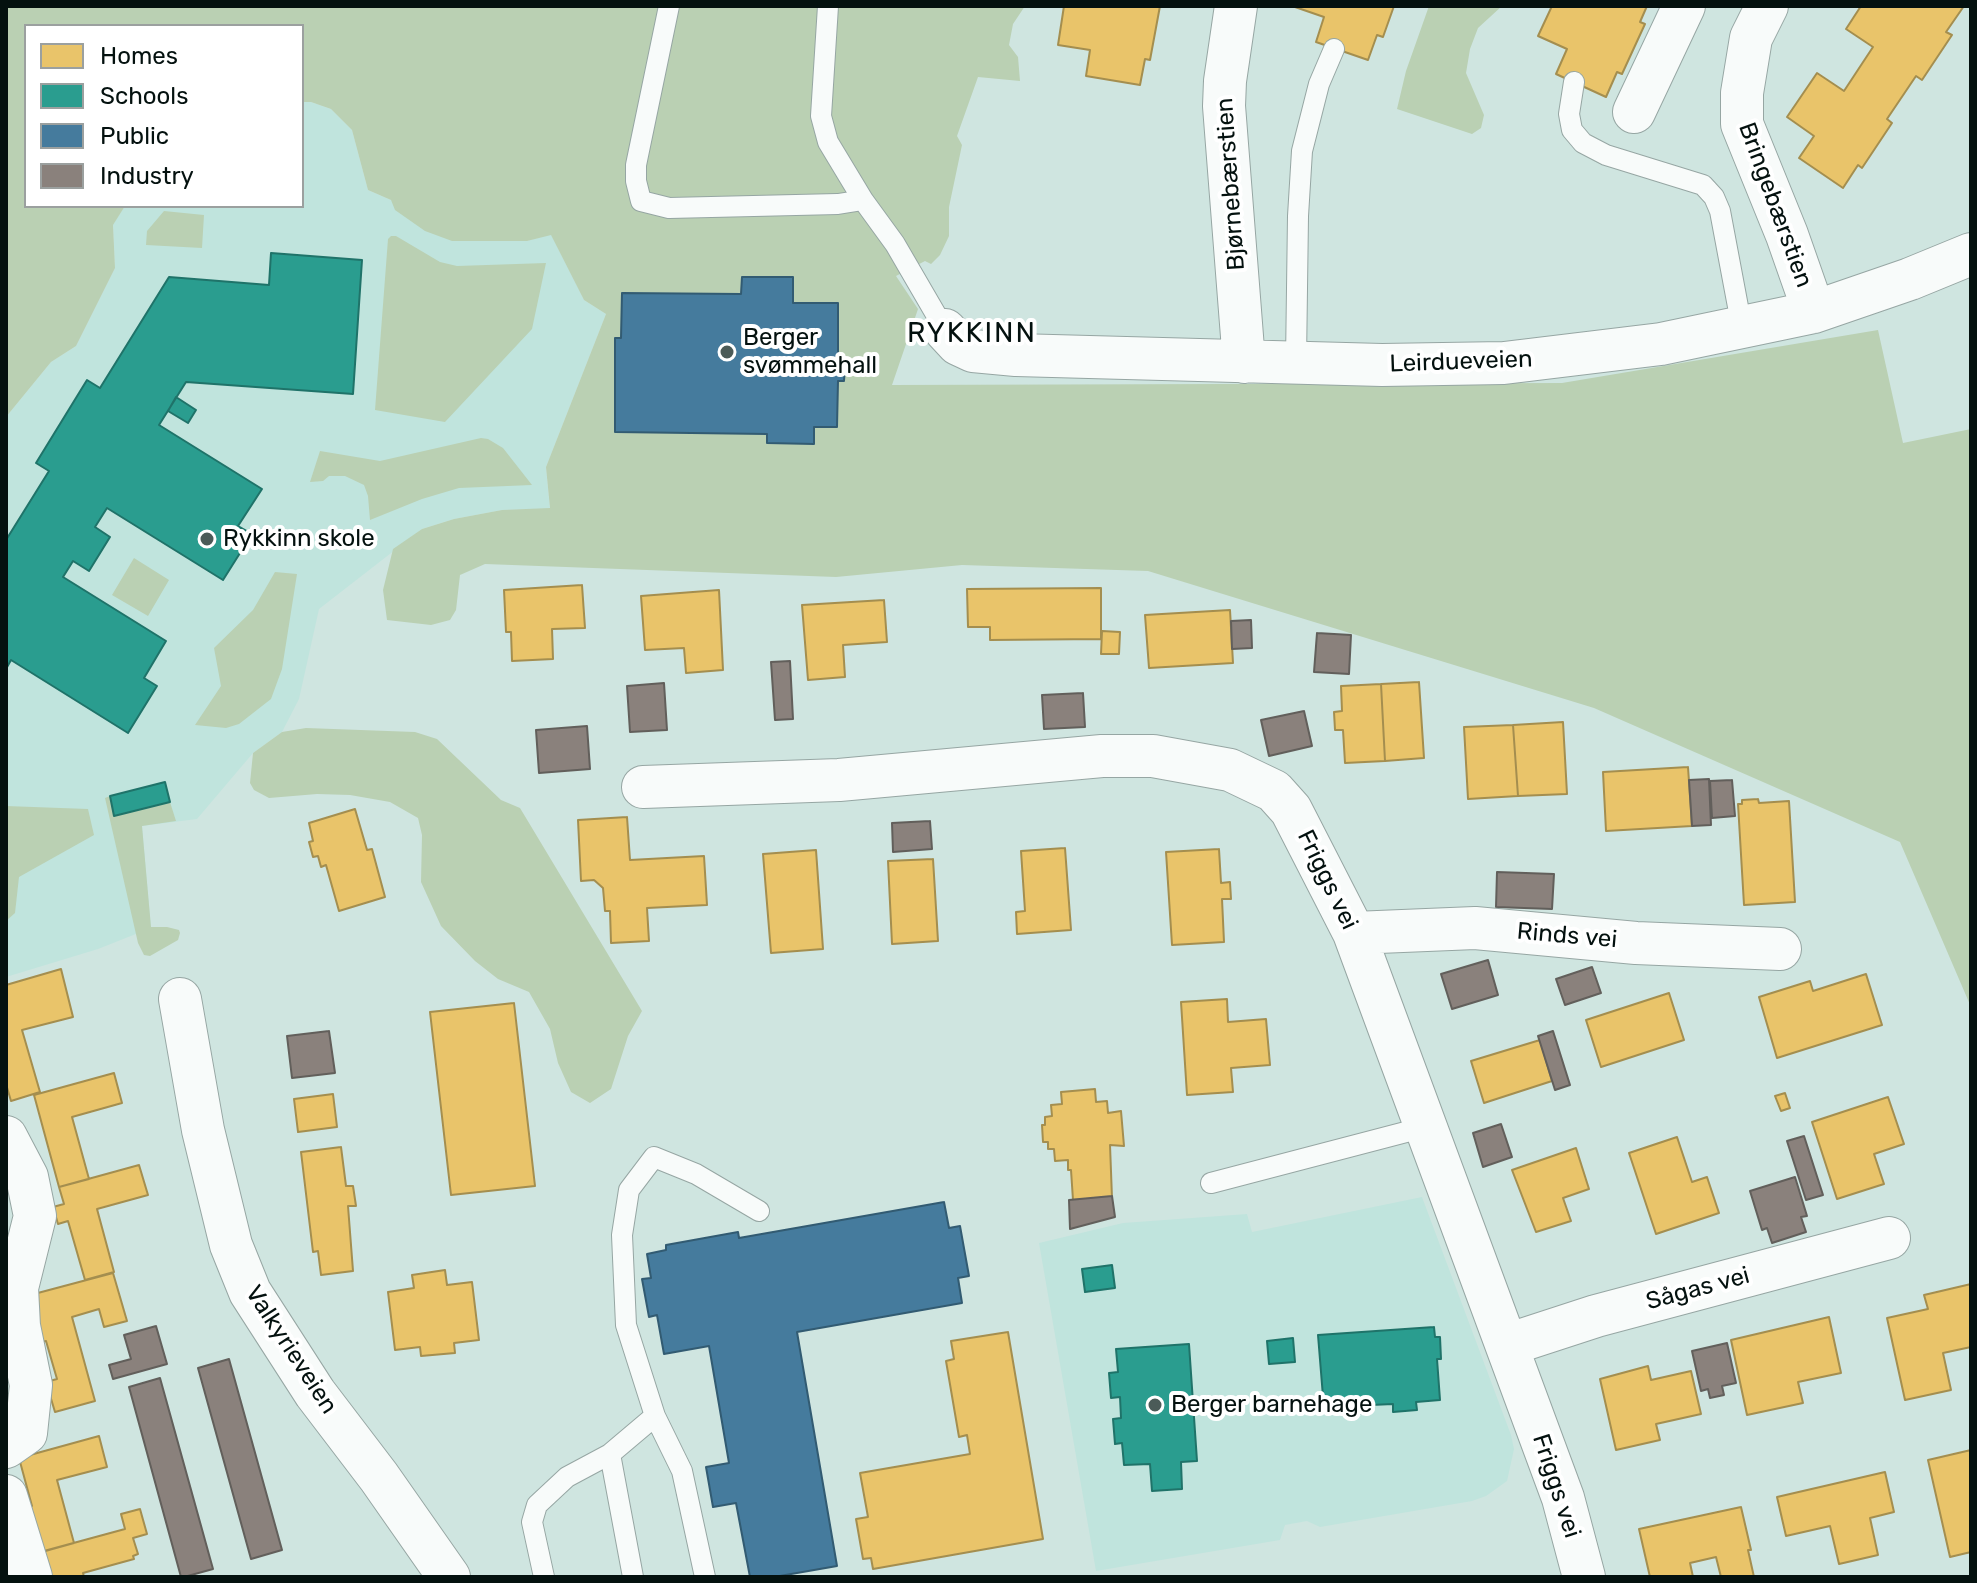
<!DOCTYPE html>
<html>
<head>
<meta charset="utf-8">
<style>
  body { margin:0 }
  #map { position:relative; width:1977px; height:1583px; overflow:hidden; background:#cfe5e0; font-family:Rubik,sans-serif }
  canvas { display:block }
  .frame { position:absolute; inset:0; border:8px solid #04110f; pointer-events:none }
  .legend { position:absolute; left:24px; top:24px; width:280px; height:184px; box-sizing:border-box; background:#fff; border:2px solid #9ba09f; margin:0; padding:10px 14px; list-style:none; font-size:24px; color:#04110f }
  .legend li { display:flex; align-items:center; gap:16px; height:40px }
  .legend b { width:40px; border:2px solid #9ba09f }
</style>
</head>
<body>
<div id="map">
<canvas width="1977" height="1583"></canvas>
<div class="frame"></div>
<ul class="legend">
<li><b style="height:22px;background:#e9c46a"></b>Homes</li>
<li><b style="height:22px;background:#2a9d8f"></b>Schools</li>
<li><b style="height:22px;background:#457b9d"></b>Public</li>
<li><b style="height:22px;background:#8a817c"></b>Industry</li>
</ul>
</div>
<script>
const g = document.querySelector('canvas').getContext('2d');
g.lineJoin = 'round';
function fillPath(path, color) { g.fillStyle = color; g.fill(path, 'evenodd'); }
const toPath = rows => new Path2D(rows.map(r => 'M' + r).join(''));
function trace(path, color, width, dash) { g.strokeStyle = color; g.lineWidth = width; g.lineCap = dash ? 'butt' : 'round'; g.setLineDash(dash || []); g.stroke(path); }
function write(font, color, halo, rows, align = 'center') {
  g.font = font + ' Rubik,sans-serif'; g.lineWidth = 8; g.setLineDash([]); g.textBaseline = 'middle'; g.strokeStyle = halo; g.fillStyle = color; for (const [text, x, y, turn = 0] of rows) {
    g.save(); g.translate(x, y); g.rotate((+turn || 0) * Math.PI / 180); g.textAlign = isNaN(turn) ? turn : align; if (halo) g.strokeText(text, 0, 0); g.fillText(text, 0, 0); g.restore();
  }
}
fillPath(toPath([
  [302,102,311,102,331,109,352,130,368,190,391,200,452,241,527,241,551,234,584,300,606,314,546,467,550,509,502,510,454,519,422,529,319,609,299,699,282,732,253,753,197,819,142,826,151,928,98,949,6,977,6,417,51,362,76,346,115,268,113,224,125,206,302,206],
  [1422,1197,1511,1435,1514,1449,1507,1481,1486,1496,1472,1501,1320,1527,1307,1521,1285,1525,1280,1540,1096,1571,1039,1243,1123,1223,1247,1214,1252,1232]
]), '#c0e4dd');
fillPath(toPath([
  [6,6,1025,6,1013,24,1009,45,1018,57,1020,81,978,77,957,136,962,145,949,207,949,236,940,255,931,264,925,261,896,276,918,309,892,385,1562,383,1878,330,1903,443,1971,429,1971,1007,1900,842,1594,708,1148,571,962,565,836,577,485,564,460,575,456,610,450,620,431,625,387,620,383,590,393,549,422,529,454,519,502,510,550,508,546,467,606,314,584,300,551,235,527,241,452,241,425,231,395,210,391,200,368,190,352,130,331,109,311,102,302,102,302,26,26,26,26,206,125,206,113,225,115,268,76,346,51,362,6,417],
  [1429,6,1502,6,1478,28,1470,49,1466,73,1484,115,1481,128,1472,134,1397,109,1406,71],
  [164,211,204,215,202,248,146,245,147,231],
  [391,236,396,236,440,262,457,266,546,263,532,329,445,422,375,410,388,239],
  [481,438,488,439,503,448,532,485,459,488,422,499,370,520,368,496,364,485,345,476,329,476,323,481,310,482,320,451,380,461],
  [134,558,169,580,148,616,112,595],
  [275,572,297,574,282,669,271,699,239,724,226,728,195,725,221,686,214,648,253,610],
  [306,728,415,732,437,739,501,800,520,808,642,1011,628,1036,611,1089,590,1103,571,1092,558,1063,550,1029,529,992,498,979,475,961,441,926,421,882,422,835,418,818,390,802,350,795,317,794,269,798,254,790,250,783,253,753,282,732],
  [110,796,115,816,170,802,176,821,142,826,151,927,167,927,179,930,180,933,178,940,150,956,144,955,138,943,105,798],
  [6,806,88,809,94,835,19,877,15,913,6,921]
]), '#bad0b3');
const homes = toPath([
  [1064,6,1160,6,1150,60,1145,59,1140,85,1086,76,1090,50,1058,45,1064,6],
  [1394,6,1383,37,1377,35,1368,60,1316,42,1324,17,1295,7,1394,6],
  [1552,6,1647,6,1640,22,1645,24,1622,74,1617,72,1606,97,1556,74,1567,49,1538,36,1552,6],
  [1964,6,1946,32,1952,35,1922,80,1916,76,1887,119,1892,123,1862,168,1858,165,1843,188,1799,158,1814,136,1787,117,1817,73,1844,91,1873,47,1846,29,1861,6,1964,6],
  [582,585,585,628,552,629,553,659,512,661,511,632,506,632,504,590,582,585],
  [1101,588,1101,639,990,640,990,627,968,627,967,589,1101,588],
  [719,590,723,670,686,673,684,648,645,650,641,596,719,590],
  [884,600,887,642,843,645,845,677,808,680,802,605,884,600],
  [1230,610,1233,663,1149,668,1145,615,1230,610],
  [1102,631,1120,632,1119,654,1101,654,1102,631],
  [1419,682,1424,758,1385,761,1381,684,1419,682],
  [1381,684,1385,761,1345,763,1343,730,1335,730,1334,712,1342,711,1341,686,1381,684],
  [1563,722,1567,794,1518,796,1513,725,1563,722],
  [1513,725,1518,796,1468,799,1464,727,1513,725],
  [1688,767,1692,826,1606,831,1603,772,1688,767],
  [1758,799,1759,803,1789,801,1795,902,1744,905,1738,804,1742,804,1742,800,1758,799],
  [355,809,367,850,372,849,385,897,339,911,326,865,321,867,318,856,313,857,309,842,313,841,309,823,355,809],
  [627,817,630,860,704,856,707,905,647,908,649,941,611,943,610,911,605,911,603,888,594,880,581,881,578,820,627,817],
  [1065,848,1071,930,1017,934,1016,912,1025,911,1021,851,1065,848],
  [1219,849,1221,883,1230,882,1231,899,1222,899,1224,942,1172,945,1166,852,1219,849],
  [816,850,823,949,771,953,763,854,816,850],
  [933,859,938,941,892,944,888,861,933,859],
  [61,969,73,1017,22,1030,40,1092,11,1101,6,1084,6,985,61,969],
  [1866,974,1882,1025,1777,1058,1759,997,1810,981,1813,991,1866,974],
  [1669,993,1684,1040,1601,1067,1586,1020,1669,993],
  [1227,999,1228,1022,1266,1019,1270,1065,1231,1068,1233,1092,1187,1095,1181,1002,1227,999],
  [514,1003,535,1186,451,1195,430,1012,514,1003],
  [1540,1040,1552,1081,1484,1103,1471,1061,1540,1040],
  [114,1073,122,1103,72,1117,89,1179,59,1187,34,1095,114,1073],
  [1095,1089,1096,1102,1107,1101,1108,1113,1121,1111,1124,1146,1110,1145,1112,1198,1073,1200,1071,1170,1068,1170,1068,1160,1055,1161,1054,1149,1048,1149,1048,1142,1043,1142,1042,1125,1045,1125,1045,1117,1052,1116,1051,1105,1062,1104,1061,1092,1095,1089],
  [1785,1093,1790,1108,1781,1111,1775,1096,1785,1093],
  [333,1094,337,1127,298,1132,294,1099,333,1094],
  [1888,1097,1904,1144,1874,1154,1884,1184,1837,1199,1812,1122,1888,1097],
  [1677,1137,1692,1182,1707,1177,1719,1213,1656,1234,1629,1153,1677,1137],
  [341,1147,346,1186,353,1186,356,1206,348,1206,353,1271,321,1275,318,1251,313,1252,301,1152,341,1147],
  [1576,1148,1589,1189,1563,1198,1571,1221,1536,1232,1512,1170,1576,1148],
  [139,1165,148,1195,97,1209,114,1272,85,1280,68,1221,58,1224,53,1207,64,1204,59,1187,139,1165],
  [445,1270,447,1285,472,1282,479,1340,454,1343,455,1353,421,1356,420,1347,395,1350,388,1292,414,1288,412,1275,445,1270],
  [113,1273,127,1321,104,1327,99,1309,72,1317,95,1401,55,1412,46,1382,57,1379,46,1341,37,1343,34,1294,113,1273],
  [1971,1284,1971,1347,1943,1353,1951,1390,1905,1400,1887,1318,1928,1309,1924,1295,1971,1284],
  [1829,1317,1841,1373,1798,1382,1803,1403,1747,1415,1731,1340,1829,1317],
  [1008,1332,1043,1539,873,1569,871,1558,863,1559,856,1519,868,1517,860,1473,970,1454,967,1435,959,1437,946,1361,954,1359,951,1341,1008,1332],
  [1648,1366,1651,1380,1691,1371,1701,1414,1656,1424,1660,1440,1616,1450,1600,1379,1648,1366],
  [99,1436,107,1467,57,1480,74,1543,31,1555,18,1509,32,1506,19,1458,99,1436],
  [1971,1450,1971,1552,1950,1557,1928,1460,1971,1450],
  [1885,1472,1894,1512,1870,1518,1878,1555,1839,1564,1830,1526,1786,1536,1777,1497,1885,1472],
  [1741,1507,1751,1550,1748,1550,1754,1577,1721,1577,1716,1557,1690,1563,1693,1577,1650,1577,1639,1529,1741,1507],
  [140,1509,147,1534,133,1538,138,1554,133,1556,134,1559,83,1573,84,1577,51,1577,44,1551,125,1529,121,1514,140,1509]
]);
fillPath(homes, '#e9c46a');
trace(homes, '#a48e4f', 2);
const schools = toPath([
  [271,253,362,260,353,394,186,382,159,425,262,489,238,526,252,534,223,580,107,508,95,527,110,537,89,571,73,561,63,577,166,641,144,678,157,686,128,733,11,660,6,669,6,540,49,471,36,463,87,380,100,388,169,277,269,285,271,253],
  [176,397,196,410,188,423,168,411,176,397],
  [165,782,170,802,114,816,110,796,165,782],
  [1112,1265,1115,1288,1085,1292,1082,1269,1112,1265],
  [1434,1327,1435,1337,1440,1337,1441,1359,1437,1359,1440,1400,1416,1402,1417,1410,1393,1412,1393,1404,1371,1405,1371,1413,1347,1415,1347,1407,1324,1409,1318,1335,1434,1327],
  [1293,1338,1295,1362,1269,1364,1267,1341,1293,1338],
  [1189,1344,1197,1461,1181,1462,1182,1489,1152,1491,1150,1464,1124,1465,1122,1443,1115,1444,1113,1419,1121,1418,1120,1397,1111,1398,1109,1373,1118,1372,1116,1349,1189,1344]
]);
fillPath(schools, '#2a9d8f');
trace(schools, '#1f7369', 2);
const public = toPath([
  [742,277,793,277,793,303,838,303,838,366,845,366,844,381,838,381,837,427,814,427,814,444,767,443,767,434,615,432,615,338,621,338,622,293,741,294,742,277],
  [944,1202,949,1228,960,1226,969,1276,958,1278,962,1303,797,1332,837,1566,774,1577,750,1577,736,1503,713,1507,706,1467,729,1463,709,1346,664,1354,657,1315,649,1317,642,1279,651,1278,647,1254,666,1250,666,1245,738,1232,739,1238,944,1202]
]);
fillPath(public, '#457b9d');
trace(public, '#325b72', 2);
const industry = toPath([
  [1251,620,1252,648,1232,649,1231,621,1251,620],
  [1317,633,1351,635,1349,674,1314,672,1317,633],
  [790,661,793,719,775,720,771,662,790,661],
  [664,683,667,730,630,732,627,686,664,683],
  [1083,693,1085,727,1044,729,1042,695,1083,693],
  [1304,711,1312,746,1269,756,1261,720,1304,711],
  [587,726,590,769,539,773,536,730,587,726],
  [1709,779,1711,825,1692,826,1689,780,1709,779],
  [1732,780,1735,816,1712,818,1710,781,1732,780],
  [930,821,932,849,893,852,892,823,930,821],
  [1497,872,1554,874,1552,909,1496,907,1497,872],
  [1488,960,1498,995,1452,1009,1441,974,1488,960],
  [1592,967,1601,993,1565,1005,1556,979,1592,967],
  [329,1031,335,1073,292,1078,287,1036,329,1031],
  [1553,1031,1570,1085,1555,1090,1538,1036,1553,1031],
  [1501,1124,1512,1157,1483,1167,1473,1133,1501,1124],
  [1804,1136,1823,1195,1806,1200,1787,1141,1804,1136],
  [1795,1177,1807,1216,1801,1217,1806,1232,1772,1243,1767,1228,1762,1230,1750,1191,1795,1177],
  [1112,1196,1115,1217,1070,1229,1069,1200,1112,1196],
  [156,1326,167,1364,113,1379,109,1365,131,1359,124,1335,156,1326],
  [1727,1343,1736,1383,1722,1386,1724,1395,1710,1398,1708,1389,1701,1391,1692,1351,1727,1343],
  [229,1359,282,1550,251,1559,198,1368,229,1359],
  [160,1378,213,1569,184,1577,181,1577,129,1387,160,1378]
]);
fillPath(industry, '#8a817c');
trace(industry, '#625f5b', 2);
const service = toPath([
  [669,6,636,165,636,181,641,201,669,208,838,204,863,200],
  [828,6,821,116,828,142,863,200,895,244,945,330],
  [1574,82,1569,114,1572,130,1583,143,1606,155,1703,185,1714,197,1720,211,1742,328],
  [1296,361,1298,216,1302,151,1319,84,1334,49],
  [1211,1183,1425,1127],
  [610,1454,633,1577],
  [544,1577,532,1522,537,1505,567,1477,610,1454,655,1416],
  [705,1577,682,1471,655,1416,626,1325,622,1235,629,1190,654,1157,696,1174,759,1211]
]);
const minor = toPath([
  [1236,6,1225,81,1224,106,1244,362],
  [1767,6,1751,38,1742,93,1742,124,1787,235,1814,312],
  [1634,112,1684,6],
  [945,330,958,344,973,351,1016,355,1382,365,1504,363,1661,344,1814,312,1910,279,1971,254],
  [643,787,839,780,1102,756,1153,756,1230,770,1274,791,1291,810,1354,933,1563,1498,1584,1577],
  [1354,933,1475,928,1636,943,1780,949],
  [180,999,203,1130,231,1245,250,1292,315,1393,379,1477,449,1577],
  [6,1137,27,1177,35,1216,17,1288,19,1326,31,1385,26,1433,6,1447],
  [1507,1345,1596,1316,1889,1238],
  [6,1496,31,1577]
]);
trace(service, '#96a6a3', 22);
trace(minor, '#96a6a3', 44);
trace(service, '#f8fbfa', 20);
trace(minor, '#f8fbfa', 42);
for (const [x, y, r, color] of [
  [727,352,8,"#4b5b58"],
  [207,539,8,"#4b5b58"],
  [1155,1405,8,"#4b5b58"]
]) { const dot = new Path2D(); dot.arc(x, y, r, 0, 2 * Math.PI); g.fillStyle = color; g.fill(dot); trace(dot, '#fff', 3); }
write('24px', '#04110f', '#fff', [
  ["Bjørnebærstien",1231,184,-94],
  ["Bringebærstien",1775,205,70],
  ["Leirdueveien",1461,362,-2],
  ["Friggs vei",1327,880,64],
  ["Rinds vei",1567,936,5],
  ["Sågas vei",1698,1289,-15],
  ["Valkyrieveien",291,1350,57],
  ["Friggs vei",1556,1486,72]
]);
write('24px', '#04110f', '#fff', [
  ["Berger",743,338],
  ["svømmehall",743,366],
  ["Rykkinn skole",223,539],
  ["Berger barnehage",1171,1405]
], 'left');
g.letterSpacing = '2px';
write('28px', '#04110f', '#fff', [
  ["RYKKINN",972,334]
]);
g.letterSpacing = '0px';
</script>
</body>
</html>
